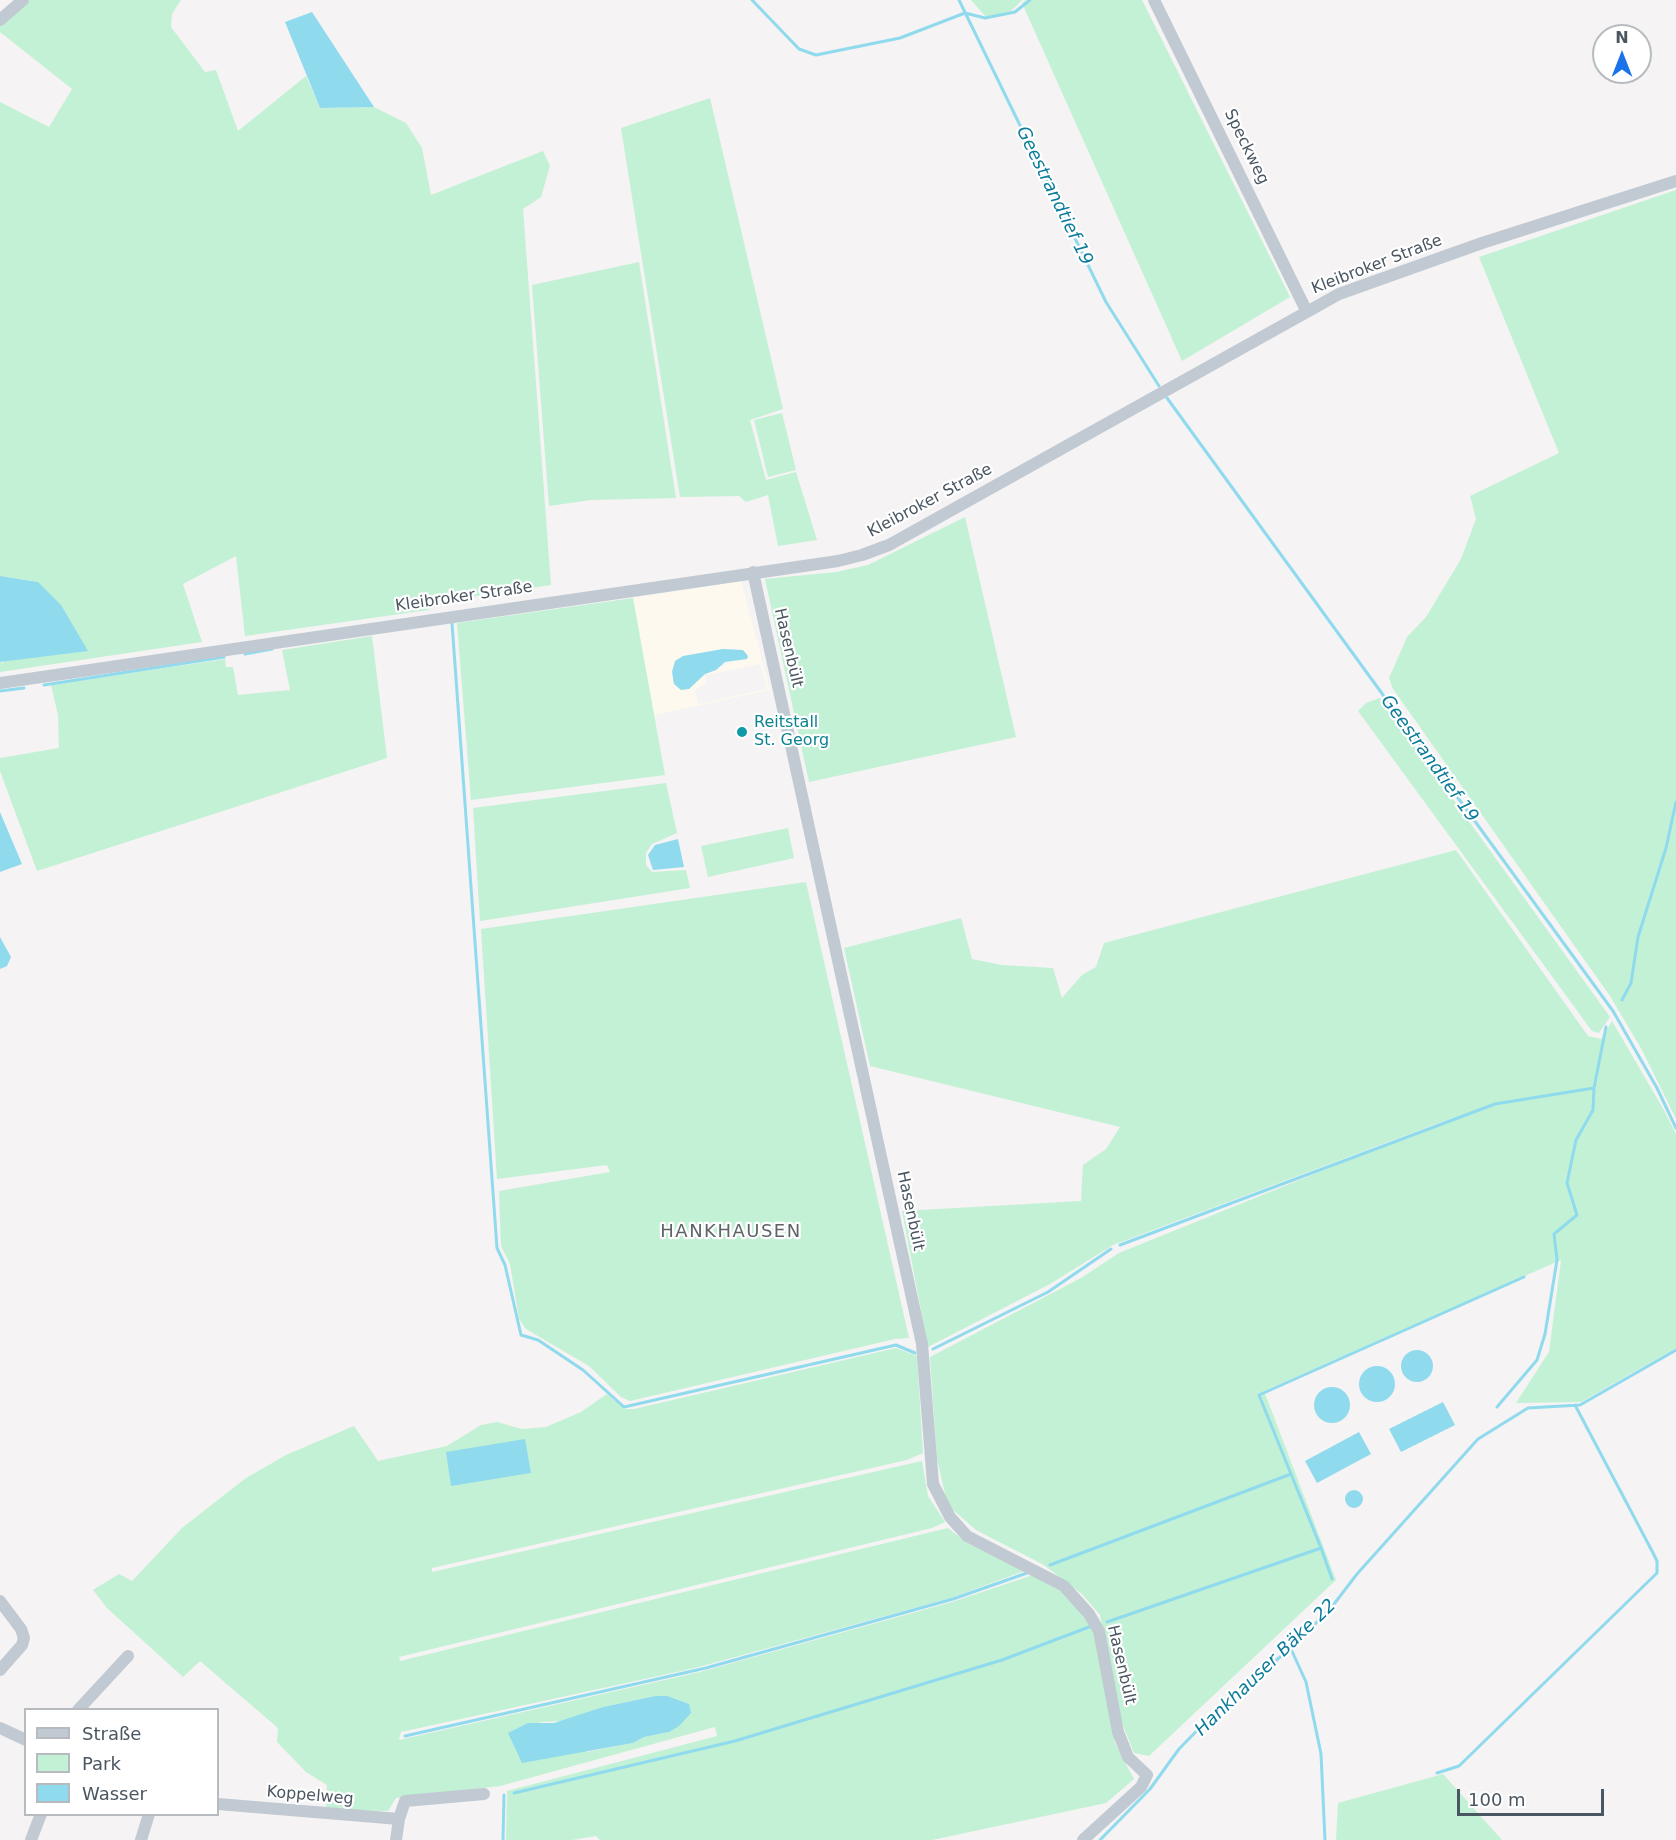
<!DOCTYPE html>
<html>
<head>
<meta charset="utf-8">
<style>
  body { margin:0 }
  #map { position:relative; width:1676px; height:1840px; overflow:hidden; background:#f5f3f3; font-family:"DejaVu Sans",sans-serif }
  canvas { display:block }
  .legend { position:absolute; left:24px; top:1708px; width:195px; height:108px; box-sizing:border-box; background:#fff; border:2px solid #b7bbc0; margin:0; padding:8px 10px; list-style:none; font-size:18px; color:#4a5661 }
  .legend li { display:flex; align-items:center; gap:12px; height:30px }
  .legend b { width:30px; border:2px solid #b7bbc0 }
  .north { position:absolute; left:1592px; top:24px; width:60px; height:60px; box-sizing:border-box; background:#fff; border:2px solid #b7bbc0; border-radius:50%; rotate:0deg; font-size:16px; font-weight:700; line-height:24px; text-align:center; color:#4a5661 }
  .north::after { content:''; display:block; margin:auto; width:21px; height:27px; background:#1a73e8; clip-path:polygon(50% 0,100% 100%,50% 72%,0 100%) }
  .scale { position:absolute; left:1457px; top:1789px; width:147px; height:27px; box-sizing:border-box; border:3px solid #4a5661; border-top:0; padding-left:8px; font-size:18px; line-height:21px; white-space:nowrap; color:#4a5661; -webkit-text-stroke:4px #fff; paint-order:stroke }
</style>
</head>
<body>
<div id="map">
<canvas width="1676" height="1840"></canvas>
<ul class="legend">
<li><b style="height:8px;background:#c1cad2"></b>Straße</li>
<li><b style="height:16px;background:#c3f1d5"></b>Park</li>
<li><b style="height:16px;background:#90daee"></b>Wasser</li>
</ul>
<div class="north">N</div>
<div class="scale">100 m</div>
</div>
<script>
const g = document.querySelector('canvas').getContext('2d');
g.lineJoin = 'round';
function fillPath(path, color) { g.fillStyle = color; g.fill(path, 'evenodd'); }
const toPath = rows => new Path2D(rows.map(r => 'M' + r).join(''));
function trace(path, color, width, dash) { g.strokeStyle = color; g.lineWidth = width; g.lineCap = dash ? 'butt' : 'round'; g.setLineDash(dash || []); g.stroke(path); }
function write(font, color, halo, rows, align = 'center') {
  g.font = font + ' "DejaVu Sans",sans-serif'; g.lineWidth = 4.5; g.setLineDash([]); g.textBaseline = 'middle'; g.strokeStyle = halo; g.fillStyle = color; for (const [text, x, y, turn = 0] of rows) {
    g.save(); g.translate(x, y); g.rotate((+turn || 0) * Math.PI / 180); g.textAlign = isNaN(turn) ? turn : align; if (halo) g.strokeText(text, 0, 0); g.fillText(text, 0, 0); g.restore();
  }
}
fillPath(toPath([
  [741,581,770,690,654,715,633,598],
  [723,649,743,651,733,660,700,678,707,652],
  [760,664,767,689,698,704,695,690,706,683,706,675]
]), '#fdf9ef');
fillPath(toPath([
  [30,0,181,0,172,14,171,27,205,72,216,70,238,131,306,76,320,108,374,107,406,123,422,148,431,195,543,151,550,166,541,197,523,209,551,585,450,600,428,610,245,636,236,556,183,584,202,642,0,672,0,662,3,663,38,582,0,576,0,102,49,127,72,89,0,32,0,25],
  [971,0,1022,0,1011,11,986,17],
  [1026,0,1142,0,1290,297,1182,361,1022,3],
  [710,98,783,409,750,420,766,480,796,472,817,540,778,546,768,495,746,502,739,496,680,497,621,128],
  [1676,190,1676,1119,1642,1050,1610,996,1393,689,1389,678,1407,637,1426,617,1461,559,1476,519,1470,496,1559,453,1479,257],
  [639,262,676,498,591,500,549,506,532,285],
  [782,413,796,470,768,477,754,420],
  [965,517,1016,737,809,782,765,579,836,572,868,565],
  [633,598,665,775,471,800,457,623],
  [372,636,387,758,37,871,0,771,0,758,59,748,58,715,51,685,225,659,226,667,233,667,238,695,290,690,282,650],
  [1380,698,1610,1017,1599,1033,1592,1031,1358,711,1366,703],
  [666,783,677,833,652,844,646,853,646,865,652,872,686,870,690,888,480,921,473,808],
  [788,828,794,858,708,877,701,846],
  [1456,850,1588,1036,1601,1039,1612,1021,1665,1112,1676,1134,1676,1348,1581,1402,1516,1403,1549,1352,1561,1260,1264,1391,1336,1580,1149,1756,1134,1753,1122,1723,1100,1615,1082,1594,1044,1565,976,1530,952,1509,946,1498,937,1459,930,1357,1081,1278,1119,1253,1460,1115,1113,1245,1050,1284,928,1347,902,1211,1081,1201,1083,1165,1106,1149,1120,1127,870,1066,844,948,961,918,972,959,1002,965,1053,968,1062,998,1082,975,1096,967,1104,943],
  [806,882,909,1338,895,1339,630,1401,621,1397,589,1366,526,1329,519,1319,510,1264,501,1246,499,1191,610,1172,607,1165,497,1179,481,929],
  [896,1348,917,1356,923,1453,907,1460,432,1568,432,1572,922,1461,928,1496,945,1522,932,1528,399,1657,400,1661,948,1528,964,1541,1024,1571,951,1598,695,1668,401,1732,399,1740,700,1672,952,1602,1033,1575,1067,1595,1094,1631,1115,1743,1134,1779,1106,1803,932,1840,600,1840,596,1836,572,1840,506,1840,507,1791,717,1736,715,1727,500,1786,396,1798,388,1811,326,1810,327,1785,306,1772,277,1742,278,1728,200,1661,183,1677,107,1608,93,1590,119,1574,132,1581,182,1528,246,1478,286,1455,354,1426,378,1461,447,1446,481,1425,497,1422,522,1429,546,1427,581,1412,607,1394,625,1409,634,1409],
  [655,1696,669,1732,644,1737,633,1743,587,1752,539,1722,566,1721,603,1707],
  [1443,1774,1502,1840,1336,1840,1338,1803]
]), '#c3f1d5');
fillPath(toPath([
  [312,12,374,107,320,108,285,22],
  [0,576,38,582,61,605,88,651,0,662],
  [723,649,743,650,748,656,747,659,725,662,716,670,705,674,689,689,681,690,674,684,672,672,675,661,683,656],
  [0,812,22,864,0,872],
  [678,839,684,867,653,870,648,855,655,845],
  [0,937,11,957,7,966,0,969],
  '1401 1366a16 16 0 1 1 32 0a16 16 0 1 1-32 0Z',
  '1359 1384a18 18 0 1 1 36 0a18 18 0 1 1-36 0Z',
  '1314 1405a18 18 0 1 1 36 0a18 18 0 1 1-36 0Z',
  [1443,1402,1455,1425,1401,1452,1389,1429],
  [1359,1432,1371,1454,1317,1483,1305,1461],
  [525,1439,531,1473,451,1486,446,1452],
  '1345 1499a9 9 0 1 1 18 0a9 9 0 1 1-18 0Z',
  [655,1696,667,1696,689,1704,691,1713,679,1726,669,1732,644,1737,633,1743,522,1763,508,1733,528,1723,554,1723,603,1707]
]), '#90daee');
trace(toPath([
  [752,0,799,49,816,55,900,38,965,13,985,18,1015,12,1030,0],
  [959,0,1106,302,1159,386],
  [1167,398,1613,1011,1657,1088,1676,1128],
  [452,623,497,1248,505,1265,521,1335,538,1340,583,1370,624,1407,896,1345,915,1353],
  [245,654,272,649],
  [44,685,224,657],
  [0,691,24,688],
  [1622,1000,1631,983,1638,937,1666,848,1676,802],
  [1120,1245,1495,1104,1594,1088],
  [933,1349,1048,1292,1111,1249],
  [1497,1407,1537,1360,1545,1334,1557,1260,1554,1234,1577,1215,1567,1183,1576,1140,1593,1110,1594,1088,1606,1027],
  [1291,1474,1259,1395,1524,1277],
  [1050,1565,1291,1474,1321,1548],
  [1107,1622,1321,1548,1332,1579],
  [1291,1649,1306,1682,1321,1754,1325,1840],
  [405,1736,706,1668,953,1599,1027,1573],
  [1437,1773,1459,1766,1657,1573,1657,1561,1652,1551,1575,1405],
  [514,1793,735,1741,1002,1660,1089,1627],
  [503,1840,504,1795],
  [1100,1840,1150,1789,1179,1749,1224,1703,1291,1648,1331,1608,1357,1574,1478,1439,1528,1408,1580,1405,1676,1350]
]), '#90daee', 3);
trace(toPath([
  [1154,0,1306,310],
  [0,20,23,0],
  [753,572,922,1344,933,1484,950,1517,967,1536,1064,1586,1089,1614,1099,1631,1118,1732,1128,1757,1147,1775,1141,1787,1083,1840],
  [0,683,838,561,862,555,889,545,1339,294,1482,243,1676,181],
  [0,1601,21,1629,24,1638,22,1645,0,1670],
  [78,1710,128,1656],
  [0,1728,26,1740],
  [218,1804,399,1819,396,1840],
  [399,1819,405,1801,484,1794],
  [31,1840,41,1814],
  [141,1840,149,1814]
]), '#c1cad2', 12);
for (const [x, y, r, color] of [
  [742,732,6,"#0f9aa8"]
]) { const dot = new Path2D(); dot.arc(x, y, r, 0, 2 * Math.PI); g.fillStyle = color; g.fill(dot); trace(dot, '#fff', 2); }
write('16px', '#4a5661', '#fff', [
  ["Speckweg",1246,147,64],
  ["Kleibroker Straße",1377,265,-21],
  ["Kleibroker Straße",930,501,-28],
  ["Kleibroker Straße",464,597,-8],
  ["Hasenbült",788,648,77],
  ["Hasenbült",910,1211,78],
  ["Hasenbült",1121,1665,77],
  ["Koppelweg",310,1796,5]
]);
write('16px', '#0d838f', '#fff', [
  ["Reitstall",754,723],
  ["St. Georg",754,741]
], 'left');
write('italic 18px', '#0c7c9b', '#fff', [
  ["Geestrandtief 19",1054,196,64],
  ["Geestrandtief 19",1429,759,54],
  ["Hankhauser Bäke 22",1266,1668,-44]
]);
g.letterSpacing = '1.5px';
write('18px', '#5f6368', '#fff', [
  ["HANKHAUSEN",731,1232]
]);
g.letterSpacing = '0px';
</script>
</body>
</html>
